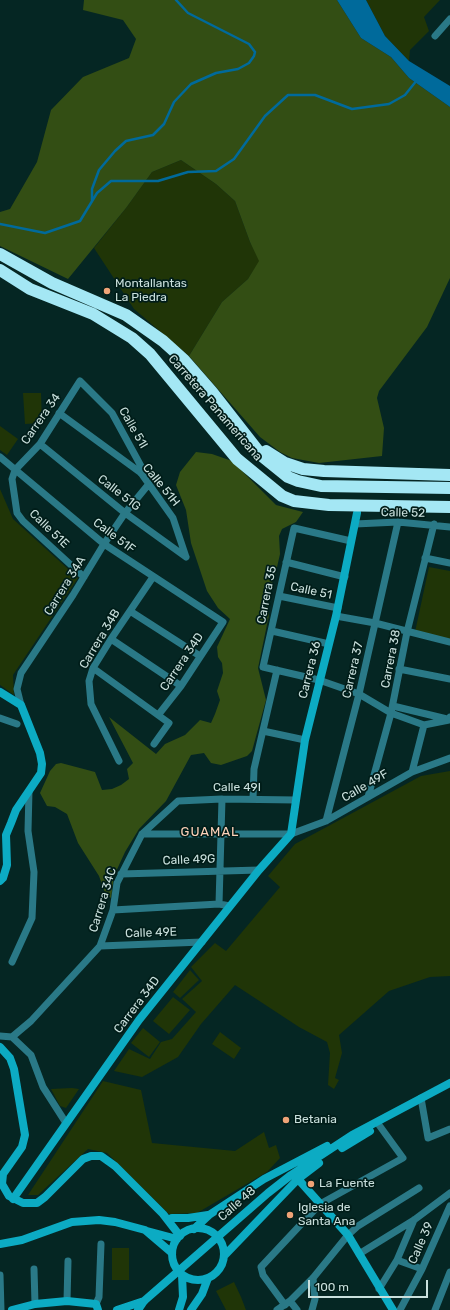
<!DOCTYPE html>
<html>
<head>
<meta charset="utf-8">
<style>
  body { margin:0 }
  #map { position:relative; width:450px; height:1310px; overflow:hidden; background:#052623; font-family:Rubik,sans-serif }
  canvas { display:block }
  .scale { position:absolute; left:308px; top:1280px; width:120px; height:18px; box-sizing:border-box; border:2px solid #cae0dd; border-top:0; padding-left:5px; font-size:12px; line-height:14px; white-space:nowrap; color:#cae0dd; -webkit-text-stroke:3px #001d19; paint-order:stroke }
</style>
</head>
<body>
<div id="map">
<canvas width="450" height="1310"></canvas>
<div class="scale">100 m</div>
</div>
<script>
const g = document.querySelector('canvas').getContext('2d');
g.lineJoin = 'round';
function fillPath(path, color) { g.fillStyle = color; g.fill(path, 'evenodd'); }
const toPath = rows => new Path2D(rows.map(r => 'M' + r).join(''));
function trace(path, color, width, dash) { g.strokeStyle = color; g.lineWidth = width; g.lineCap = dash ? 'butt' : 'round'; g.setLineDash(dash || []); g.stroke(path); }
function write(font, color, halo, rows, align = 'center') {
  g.font = font + ' Rubik,sans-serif'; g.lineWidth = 3.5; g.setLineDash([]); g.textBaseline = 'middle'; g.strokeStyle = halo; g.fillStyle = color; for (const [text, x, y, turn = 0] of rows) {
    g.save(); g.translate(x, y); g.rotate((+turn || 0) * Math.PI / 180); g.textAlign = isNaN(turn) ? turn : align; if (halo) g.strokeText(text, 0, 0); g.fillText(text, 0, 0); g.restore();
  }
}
fillPath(toPath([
  [366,0,440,0,424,17,429,31,410,50,409,61,385,36],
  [181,160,216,184,235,201,250,242,260,261,248,279,222,302,189,356,134,309,94,248,126,208,152,172],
  [23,393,41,393,42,423,25,424],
  [0,426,18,439,7,455,0,450],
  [0,489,13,519,78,578,13,675,14,695,0,685],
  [429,567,450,571,450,639,415,632],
  [450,771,450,976,430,977,389,991,339,1035,342,1053,335,1078,339,1080,334,1089,328,1085,330,1053,327,1042,299,1027,235,985,201,1024,178,1057,142,1077,114,1071,129,1049,150,1059,161,1042,172,1039,196,1012,182,999,202,981,191,967,215,943,226,951,280,887,268,876,295,844,421,776],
  [190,970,199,980,180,998,173,992],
  [173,997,190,1010,169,1034,153,1021],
  [143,1028,160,1042,149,1057,131,1043],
  [220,1032,241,1048,234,1059,212,1044],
  [103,1081,141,1090,152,1143,235,1151,264,1132,269,1148,276,1145,280,1158,267,1172,197,1213,169,1214,107,1153,88,1149,38,1195,28,1195],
  [72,1088,79,1089,66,1108,60,1106,51,1089],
  [112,1248,129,1248,129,1280,112,1280],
  [234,1282,241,1297,246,1310,226,1310,216,1291]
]), '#203507');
fillPath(toPath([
  [84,0,337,0,361,38,391,57,409,78,450,107,450,278,427,327,379,391,377,398,384,428,382,456,319,463,292,458,280,452,260,437,189,356,222,302,248,279,259,261,250,242,235,201,216,184,181,160,152,172,126,208,68,279,0,246,0,212,10,209,37,162,51,110,83,77,129,58,136,39,123,20,83,10],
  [196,452,212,454,232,461,276,505,303,512,296,522,282,529,279,536,280,554,275,576,267,595,269,615,258,668,266,700,252,751,247,756,221,765,211,763,204,753,191,755,166,801,139,829,125,852,114,876,111,898,105,893,99,876,78,843,67,814,55,807,47,806,40,793,50,771,56,764,61,763,95,772,102,790,112,789,121,785,129,779,127,769,133,763,109,717,156,754,165,744,185,735,200,720,211,723,215,714,220,700,217,691,223,673,222,663,218,657,217,647,230,619,218,608,207,591,191,543,186,510,176,485,180,472]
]), '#334e14');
fillPath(toPath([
  [337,0,366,0,385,36,409,61,450,86,450,107,409,78,391,57,361,38]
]), '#006a9b');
trace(toPath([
  [92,201,92,189,99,170,115,151,126,141,153,135,164,124,174,102,191,84,216,73,238,69,249,63,254,56,255,52,249,44,188,13,176,0],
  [0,224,45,233,80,221,97,193,111,181,158,181,188,172,216,171,234,159,265,116,288,95,315,95,352,109,389,104,405,95,417,80]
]), '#006a9b', 2.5);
trace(toPath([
  [435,36,450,19],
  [59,413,141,473,173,518,186,557],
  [40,444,125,513,186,557],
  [0,457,104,544,223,622,181,686,159,714],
  [355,524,398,522,450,527],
  [351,541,294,528,263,667,319,680,359,694,391,713,424,725,449,720,450,717],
  [425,558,450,563],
  [286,562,345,577],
  [84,577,23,521,17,513,12,479,15,470,40,444,80,381,112,413,142,468,141,473],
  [279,596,338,608],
  [130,611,200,656],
  [336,616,375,623,450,642],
  [272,631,329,644],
  [111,639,181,686],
  [93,668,169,723,154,744],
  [399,669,450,679],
  [21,705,17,689,21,673,73,595,104,544,125,513,148,485],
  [393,706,447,719],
  [0,718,17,724],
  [263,731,305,740],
  [119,761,91,704,89,681,93,668,111,639,153,577],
  [412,772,424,725],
  [368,797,391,713,407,632,434,524],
  [253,799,254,769,277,670],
  [326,821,359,694,398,522],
  [142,834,291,834,326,821,412,772,450,758],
  [121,874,259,870],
  [219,904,222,799],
  [113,910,219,904,230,906],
  [100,946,202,942],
  [12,962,32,918,34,872,28,831,29,791],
  [0,1036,12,1037,31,1055,43,1087,66,1123],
  [12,1037,31,1021,100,946,113,910,117,883,142,834,178,801,222,799,296,800],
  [421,1098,428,1138,450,1129],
  [359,1254,414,1220,450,1193],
  [397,1260,422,1269],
  [34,1269,35,1304],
  [0,1275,1,1310],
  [379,1289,397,1260,414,1220],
  [67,1301,68,1261],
  [290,1301,297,1310],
  [96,1304,99,1297,101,1244],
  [285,1305,263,1275,261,1267,320,1204,403,1158,379,1125],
  [277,1310,290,1301,313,1278,348,1235,358,1226,419,1188],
  [312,1310,315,1299,313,1278],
  [400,1310,422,1269,450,1206],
  [435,1310,450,1272]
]), '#2a7987', 7);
trace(toPath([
  [0,692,21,705,40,753,42,764,41,773,16,810,11,823,6,835,7,865,3,878,0,881],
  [0,1047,10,1058,14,1069,25,1135,22,1147,3,1174,2,1184,9,1196,23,1203,37,1203,45,1197,83,1159,91,1156,101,1156,115,1166,163,1214,180,1236],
  [342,1148,370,1131],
  [298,1179,348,1235,393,1310],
  [13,1199,139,1020,259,870,291,834,305,740,336,616,357,513],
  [172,1218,188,1218,208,1215],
  '172 1254a26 26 0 1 1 52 0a26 26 0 1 1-52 0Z',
  [194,1229,209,1215,264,1179,327,1146],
  [147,1231,177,1239],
  [0,1244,22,1240,72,1222,99,1220,115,1222,145,1230,172,1253],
  [224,1256,298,1179,319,1163],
  [12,1310,35,1304,67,1301,96,1304,98,1310],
  [117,1310,144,1301],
  [138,1310,144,1301,268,1193,291,1175,352,1135,450,1083],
  [179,1310,183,1297,182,1275],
  [191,1310,202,1294,208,1278]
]), '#0cabc3', 8);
trace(toPath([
  [0,254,52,283,126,315,163,341,184,360,212,392,262,456,288,477,298,481,321,486,450,488],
  [0,270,30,289,93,314,132,338,150,354,237,459,282,496,294,501,329,505,450,507],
  [266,451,285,463,303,469,324,471,450,475]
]), '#a4e7f4', 12);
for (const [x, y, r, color] of [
  [107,291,4,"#efa377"],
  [286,1120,4,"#efa377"],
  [311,1184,4,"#efa377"],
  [290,1215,4,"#efa377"]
]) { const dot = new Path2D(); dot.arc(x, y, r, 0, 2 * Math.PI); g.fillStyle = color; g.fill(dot); trace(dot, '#001d19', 1.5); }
write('12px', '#cae0dd', '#001d19', [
  ["Montallantas",115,284],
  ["La Piedra",115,298],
  ["Betania",294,1120],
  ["La Fuente",319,1184],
  ["Iglesia de",298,1208],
  ["Santa Ana",298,1222]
], 'left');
write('12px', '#cae0dd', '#001d19', [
  ["Carretera Panamericana",215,408,49],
  ["Carrera 34",41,419,-55],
  ["Calle 51I",133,428,60],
  ["Calle 51H",161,485,51],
  ["Calle 51G",119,493,38],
  ["Calle 52",403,513,1],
  ["Calle 51E",49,529,44],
  ["Calle 51F",114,536,37],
  ["Carrera 34A",65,586,-58],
  ["Calle 51",311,591,12],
  ["Carrera 35",267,595,-79],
  ["Carrera 34B",100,639,-59],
  ["Carrera 38",391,659,-79],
  ["Carrera 34D",182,662,-56],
  ["Carrera 36",310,670,-76],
  ["Carrera 37",353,670,-77],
  ["Calle 49F",365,786,-30],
  ["Calle 49I",237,788],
  ["Calle 49G",189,860,-2],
  ["Carrera 34C",103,900,-73],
  ["Calle 49E",151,933,-2],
  ["Carrera 34D",137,1005,-53],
  ["Calle 48",237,1204,-41],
  ["Calle 39",421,1243,-66]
]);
g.letterSpacing = '1px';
write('13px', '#fed2ba', '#001d19', [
  ["GUAMAL",210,832]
]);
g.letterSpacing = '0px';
</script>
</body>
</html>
